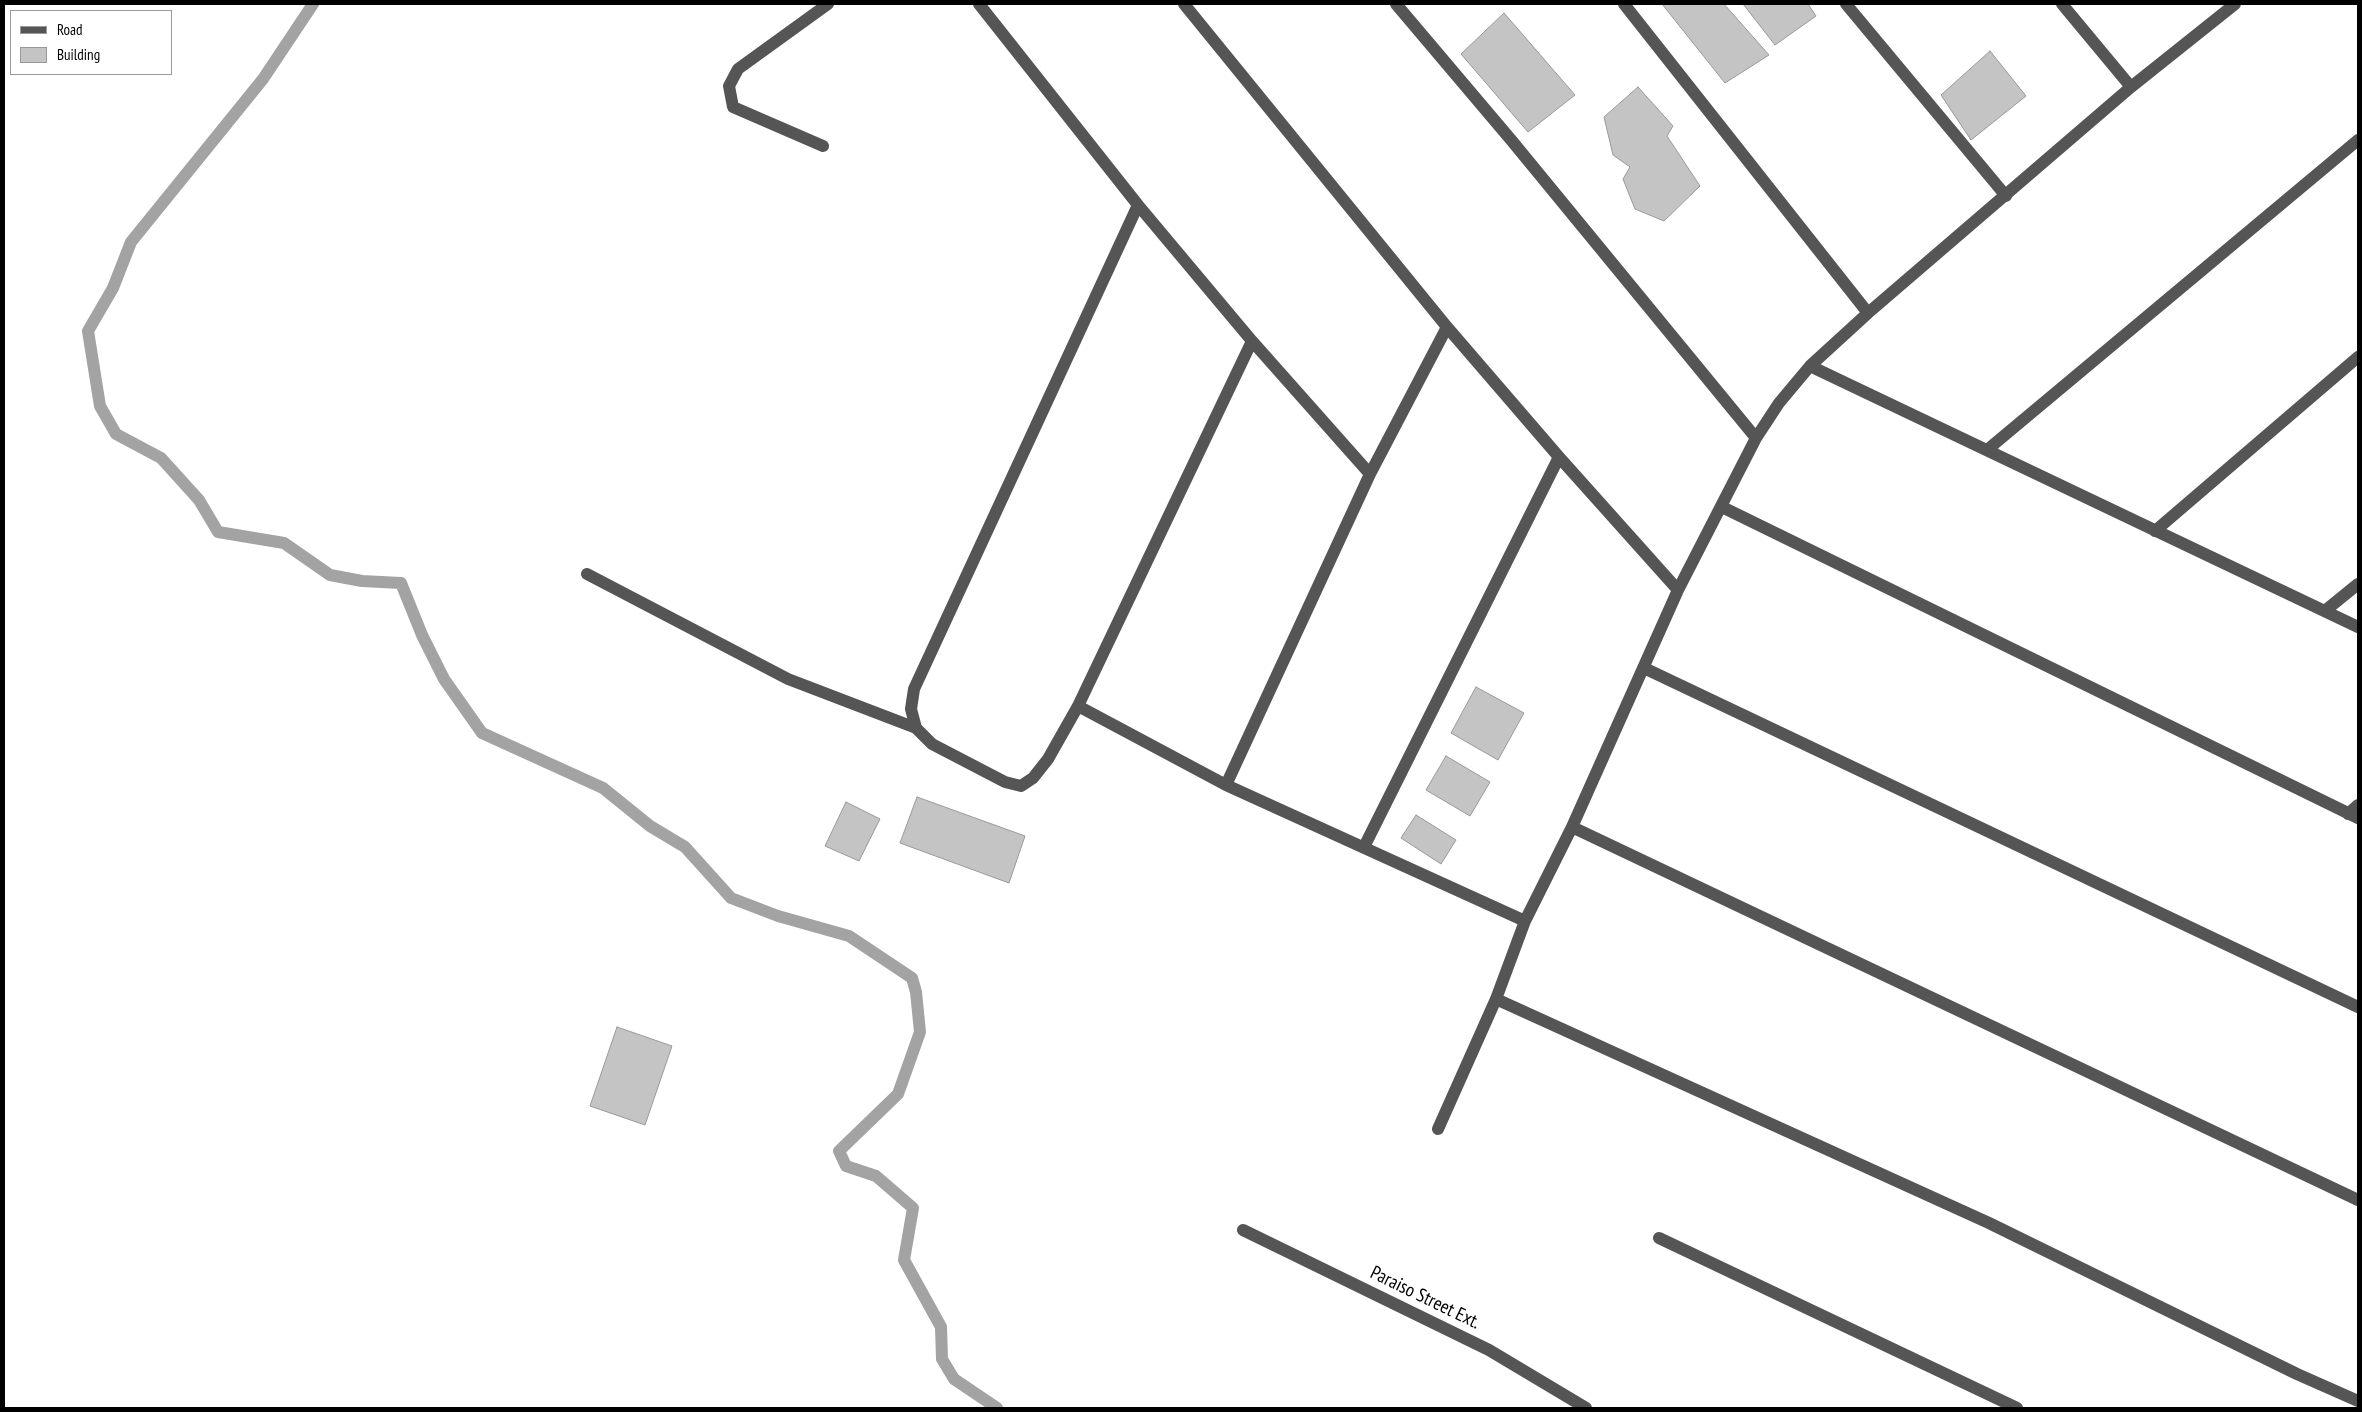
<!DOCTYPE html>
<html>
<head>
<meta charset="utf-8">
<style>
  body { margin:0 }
  #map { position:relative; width:2362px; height:1412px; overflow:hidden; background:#fff; font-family:"PT Sans Narrow",sans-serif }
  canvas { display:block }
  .frame { position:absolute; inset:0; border:5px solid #000; pointer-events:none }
  .legend { position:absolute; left:10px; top:10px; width:162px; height:65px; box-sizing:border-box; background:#fff; border:1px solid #999; margin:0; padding:6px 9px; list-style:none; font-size:15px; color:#000 }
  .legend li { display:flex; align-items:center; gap:10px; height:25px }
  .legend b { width:25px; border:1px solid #999 }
</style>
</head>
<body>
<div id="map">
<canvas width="2362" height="1412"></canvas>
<div class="frame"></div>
<ul class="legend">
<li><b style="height:6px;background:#555"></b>Road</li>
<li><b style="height:14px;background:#c4c4c4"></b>Building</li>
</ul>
</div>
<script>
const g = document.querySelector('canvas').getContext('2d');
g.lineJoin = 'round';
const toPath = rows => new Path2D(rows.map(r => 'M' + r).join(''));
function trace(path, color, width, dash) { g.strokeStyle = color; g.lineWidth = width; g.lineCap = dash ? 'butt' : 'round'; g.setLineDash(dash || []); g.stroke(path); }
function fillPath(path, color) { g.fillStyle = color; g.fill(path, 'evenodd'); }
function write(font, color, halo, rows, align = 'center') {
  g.font = font + ' "PT Sans Narrow",sans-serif'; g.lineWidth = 4; g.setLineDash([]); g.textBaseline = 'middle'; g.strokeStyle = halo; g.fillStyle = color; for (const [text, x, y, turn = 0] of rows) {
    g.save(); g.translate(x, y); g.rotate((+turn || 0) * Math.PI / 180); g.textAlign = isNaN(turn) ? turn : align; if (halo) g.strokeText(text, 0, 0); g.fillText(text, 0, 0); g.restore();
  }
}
trace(toPath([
  [313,4,263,79,131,242,113,288,88,331,100,406,116,434,161,458,199,500,218,532,284,543,330,575,362,581,401,583,422,635,444,679,482,733,603,788,650,826,685,847,731,898,778,916,849,936,912,978,916,992,920,1032,898,1094,839,1151,846,1166,876,1176,913,1208,904,1260,941,1327,942,1359,954,1379,997,1408]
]), '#a3a3a3', 12);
const building = toPath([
  [1662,4,1724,4,1769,55,1725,83,1662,4],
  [1743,4,1808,4,1816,16,1775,45,1743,4],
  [1504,13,1575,95,1528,132,1461,54,1504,13],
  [1990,51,2026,96,1971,140,1941,95,1990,51],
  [1638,87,1673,126,1667,136,1700,186,1664,221,1635,209,1623,179,1630,167,1613,155,1604,117,1638,87],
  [1476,687,1524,713,1498,760,1451,733,1476,687],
  [1446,756,1490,782,1470,816,1426,790,1446,756],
  [917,797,1025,836,1009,883,900,843,917,797],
  [846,802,880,819,859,861,825,846,846,802],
  [1416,815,1456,840,1441,864,1401,838,1416,815],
  [617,1027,672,1046,645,1125,590,1106,617,1027]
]);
fillPath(building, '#c4c4c4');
trace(building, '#999', 1);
trace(toPath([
  [979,4,1138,205,1252,341,1370,474],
  [1184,4,1447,327,1559,457,1678,590],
  [1396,4,1512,141,1756,438],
  [1624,4,1868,313],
  [1846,4,2006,196],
  [2062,4,2131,87],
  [823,146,733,107,729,86,738,69,828,4],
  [1138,205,914,689,911,709,916,728,932,744,1005,782,1021,786,1033,778,1048,759,1078,706,1252,341],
  [1810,366,2358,627],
  [1987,450,2358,140],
  [1722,507,2358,818],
  [2155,531,2358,357],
  [587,574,788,679,916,728],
  [2326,610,2358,584],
  [1644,668,2358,1007],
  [1078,706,1226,785,1525,921],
  [1226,785,1370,474,1447,327],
  [2348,814,2358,805],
  [1572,827,2358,1200],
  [1364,847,1559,457],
  [1496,999,1989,1223,2297,1374,2358,1401],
  [1438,1129,1496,999,1525,921,1572,827,1678,590,1756,438,1779,403,1810,366,1868,313,2131,87,2235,4],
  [1243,1230,1489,1350,1586,1408],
  [1659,1238,2017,1408]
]), '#555', 12);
write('19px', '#000', '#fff', [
  ["Paraiso Street Ext.",1425,1298,26]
]);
</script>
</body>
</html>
